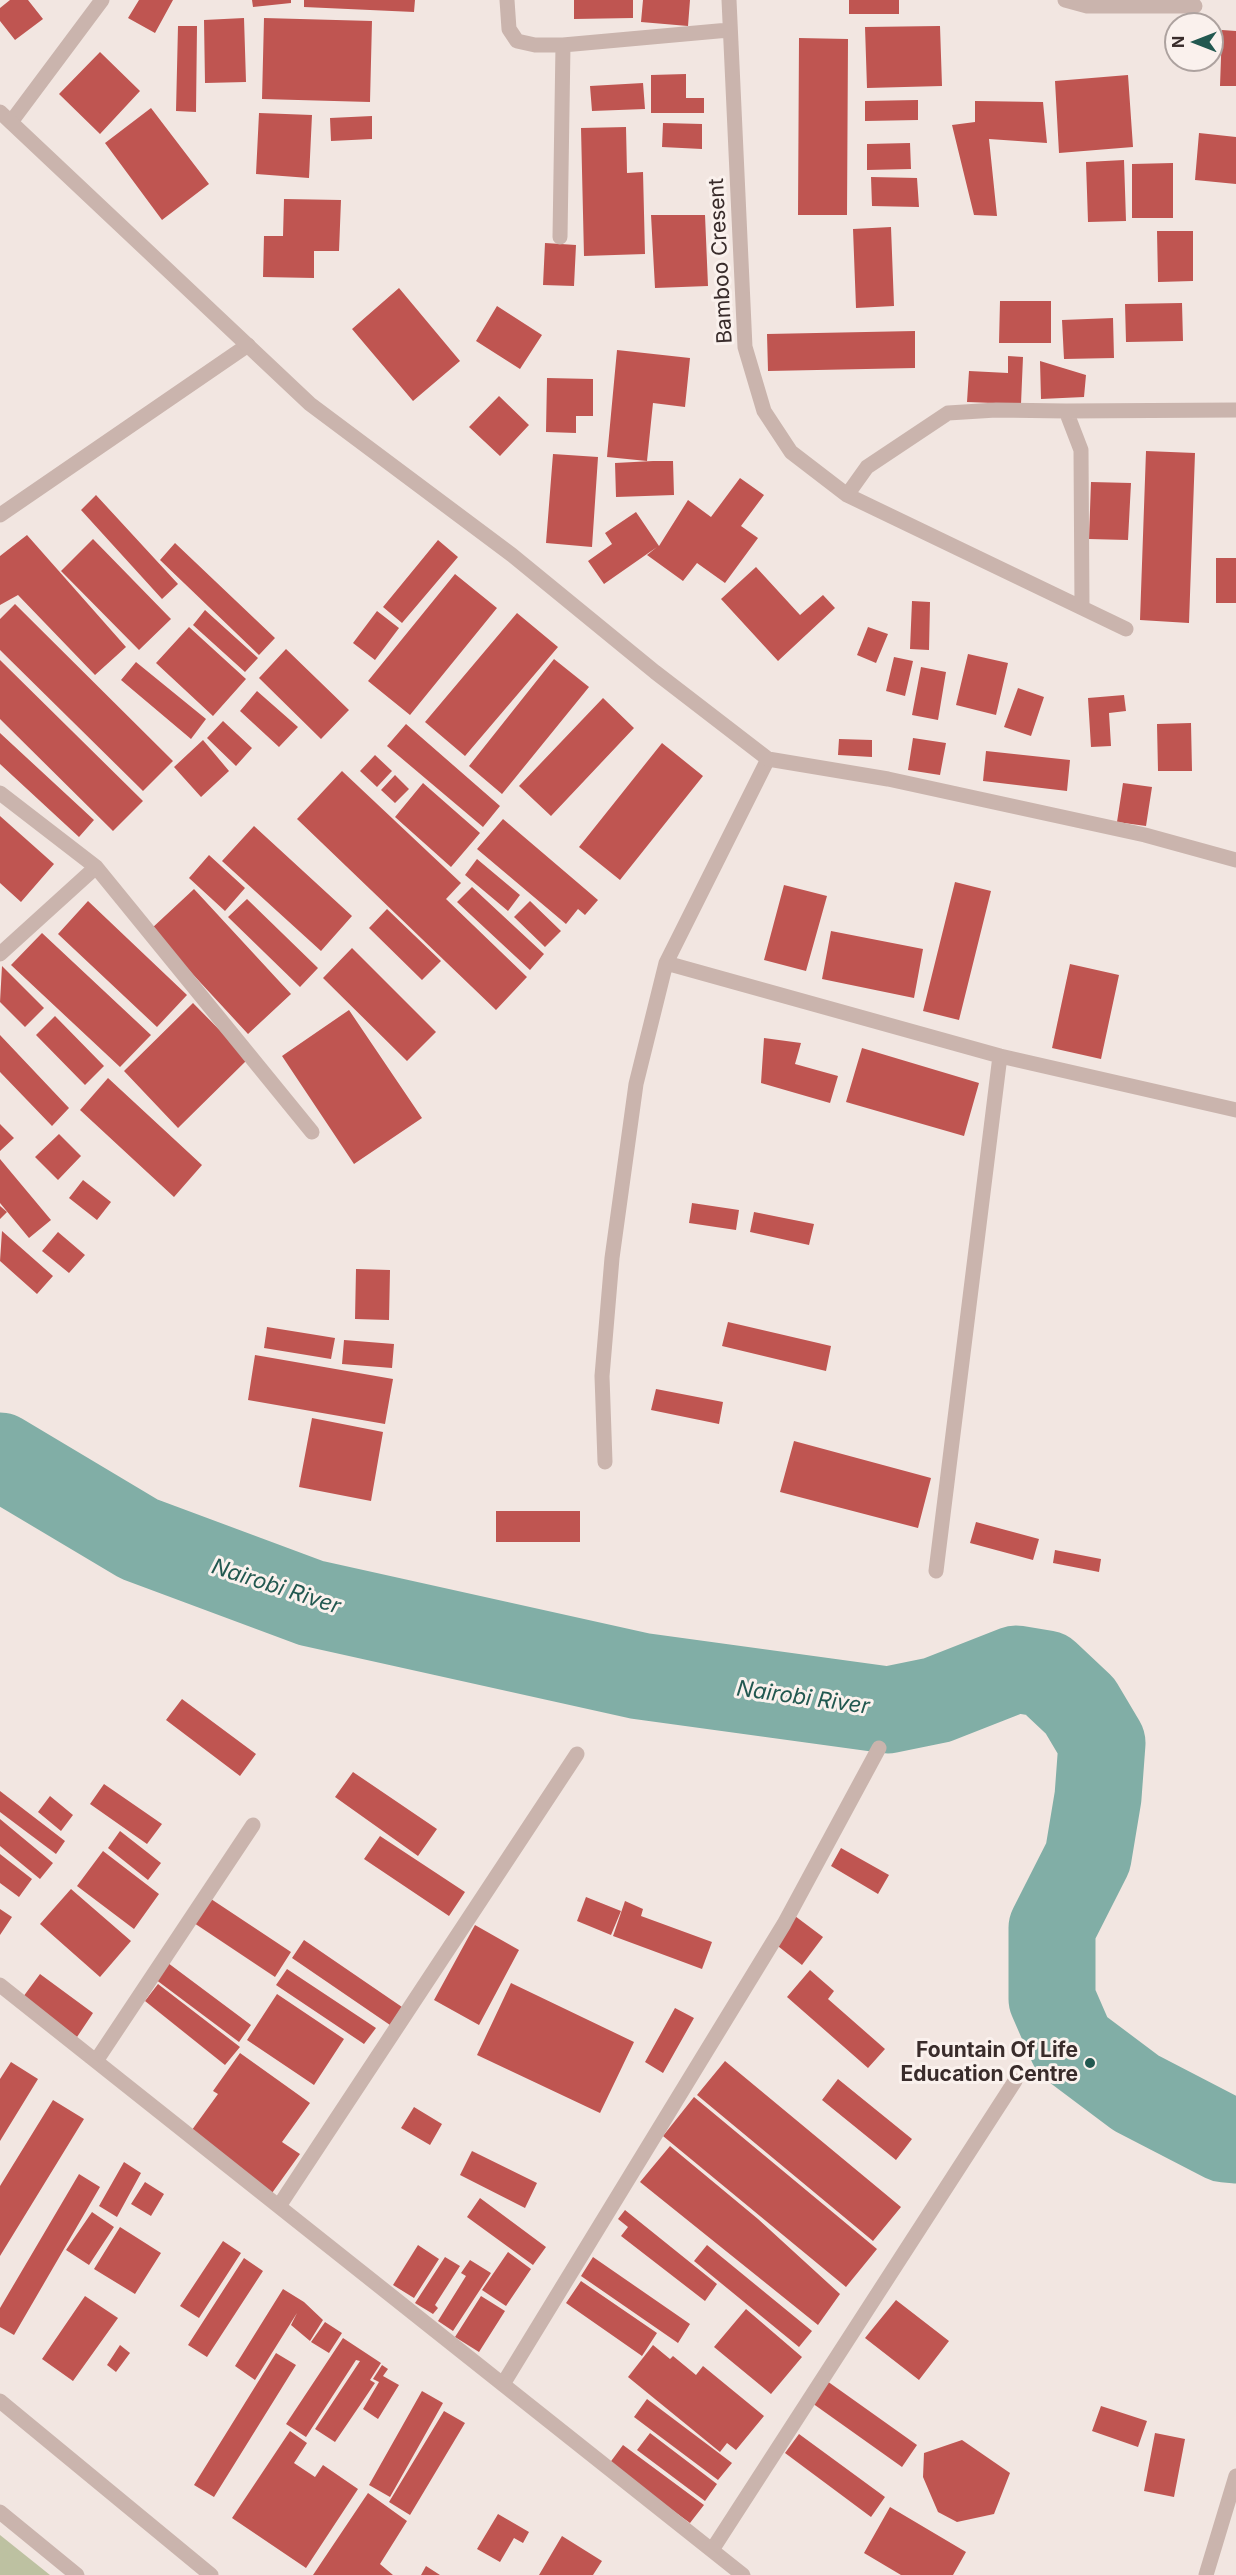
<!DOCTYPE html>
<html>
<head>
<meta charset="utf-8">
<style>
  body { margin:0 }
  #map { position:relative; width:1236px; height:2575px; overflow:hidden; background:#f2e6e1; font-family:Inter,sans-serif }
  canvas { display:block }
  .north { position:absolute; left:1164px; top:12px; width:60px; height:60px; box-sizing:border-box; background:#faf1ed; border:2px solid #ada29f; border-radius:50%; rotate:270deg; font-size:16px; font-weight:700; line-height:24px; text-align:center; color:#392c2b }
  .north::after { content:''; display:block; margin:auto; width:21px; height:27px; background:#225850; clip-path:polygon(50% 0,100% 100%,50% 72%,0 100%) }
</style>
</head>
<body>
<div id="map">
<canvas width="1236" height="2575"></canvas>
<div class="north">N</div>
</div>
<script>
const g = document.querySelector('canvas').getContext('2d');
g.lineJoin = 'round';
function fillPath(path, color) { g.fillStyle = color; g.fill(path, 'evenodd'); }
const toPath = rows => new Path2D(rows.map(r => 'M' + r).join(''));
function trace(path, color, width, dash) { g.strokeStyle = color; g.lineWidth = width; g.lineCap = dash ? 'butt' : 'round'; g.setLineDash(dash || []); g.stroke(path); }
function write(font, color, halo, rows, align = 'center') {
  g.font = font + ' Inter,sans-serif'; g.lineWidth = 6; g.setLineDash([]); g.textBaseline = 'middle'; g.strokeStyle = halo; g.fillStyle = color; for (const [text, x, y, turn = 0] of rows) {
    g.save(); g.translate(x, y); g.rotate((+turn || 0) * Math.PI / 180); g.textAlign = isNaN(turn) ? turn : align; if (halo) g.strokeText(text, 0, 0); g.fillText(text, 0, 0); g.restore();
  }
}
fillPath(toPath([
  [0,2535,50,2575,0,2575]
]), '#bdc1a1');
trace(toPath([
  [0,1456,139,1539,311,1603,640,1676,888,1710,937,1700,1016,1669,1046,1674,1080,1706,1102,1743,1098,1797,1088,1857,1052,1928,1052,1999,1072,2045,1136,2093,1225,2139,1236,2140]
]), '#81aea6', 87);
fillPath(toPath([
  [10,0,28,0,43,19,15,40,0,21,0,8],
  [139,0,173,0,155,33,128,18],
  [252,0,291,0,291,3,253,7],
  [304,0,415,0,414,12,304,7],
  [574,0,633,0,633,18,574,19],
  [643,0,690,0,688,26,641,22],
  [849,0,899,0,899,14,849,14],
  [244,18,246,82,205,83,204,20],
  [264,18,372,21,370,102,262,99],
  [178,26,197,26,196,112,176,111],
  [940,26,942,86,867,88,865,27],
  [1222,30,1236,31,1236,86,1220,86],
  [799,38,848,39,847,215,798,215],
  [100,52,140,91,100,134,59,94],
  [686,74,686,98,704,98,704,113,651,113,651,75],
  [1128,75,1133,147,1059,153,1055,81],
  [643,83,645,109,592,111,590,86],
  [918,100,918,120,865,121,865,101],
  [975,101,1043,102,1047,143,989,139,997,216,974,215,952,125,975,122],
  [151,108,209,184,162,220,105,143],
  [259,113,312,115,309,178,256,174],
  [372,116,372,139,331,141,330,118],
  [663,123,702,124,702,149,662,147],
  [626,127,627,173,643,172,645,254,584,256,581,128],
  [1199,133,1236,137,1236,184,1195,180],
  [910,143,911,169,867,170,867,144],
  [1124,160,1126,221,1088,222,1086,162],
  [1173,163,1173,218,1132,218,1132,164],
  [871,177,917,178,919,207,872,206],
  [284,199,341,200,339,251,314,251,314,278,263,277,264,236,283,236],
  [651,215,705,215,708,286,655,288],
  [891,227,894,306,856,308,853,229],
  [1157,231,1193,231,1193,281,1158,282],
  [545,243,576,245,574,286,543,285],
  [399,288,460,361,413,401,352,329],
  [1000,301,1051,301,1051,343,999,343],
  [1182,303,1183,341,1126,342,1125,304],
  [497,306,542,335,520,369,476,341],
  [1113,318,1114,358,1064,359,1062,320],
  [915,331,915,368,768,371,767,334],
  [617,350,690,358,685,407,653,403,647,461,607,457],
  [1008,356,1023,357,1021,404,967,402,969,371,1008,373],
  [1040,361,1086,375,1084,397,1041,399],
  [547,378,593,379,593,416,576,416,576,433,546,432],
  [499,396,529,425,500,456,469,427],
  [1146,451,1195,453,1189,623,1140,620],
  [553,454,598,457,592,547,546,543],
  [653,461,673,461,674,495,616,497,615,463],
  [740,478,764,495,741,526,758,538,725,583,697,563,683,581,647,555,657,547,604,584,588,561,612,544,605,533,636,512,659,546,688,500,711,517],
  [1091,482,1131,483,1128,540,1089,539],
  [96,495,178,584,162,599,81,510],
  [27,535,126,647,95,675,18,595,0,605,0,556],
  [93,539,171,619,139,650,61,571],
  [438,540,458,557,402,623,383,607],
  [175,543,275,638,259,655,160,560],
  [1216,558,1236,558,1236,603,1216,603],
  [756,567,800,615,823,595,835,608,778,661,721,599],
  [455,574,497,608,410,715,368,681],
  [912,601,930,602,929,650,910,649],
  [15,604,173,761,143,791,0,650,0,619],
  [205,610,258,658,245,672,193,625],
  [377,611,399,628,375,660,353,643],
  [517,613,558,647,465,756,425,722],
  [189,627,246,679,213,716,156,663],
  [868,627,888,634,876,663,857,655],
  [286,649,349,710,321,739,259,678],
  [968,654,1008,663,996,715,956,705],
  [894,657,913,661,905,696,886,691],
  [554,659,589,687,502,794,469,766],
  [0,660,143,801,113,831,0,719],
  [136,662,206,719,191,739,121,680],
  [921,667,946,672,938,720,912,715],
  [1018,688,1044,697,1031,736,1004,727],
  [257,691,298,727,279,747,240,711],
  [1124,695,1126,711,1109,713,1111,746,1091,747,1088,698],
  [603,698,634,728,551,816,519,786],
  [223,721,252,748,236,766,207,738],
  [1191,723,1192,771,1158,771,1157,724],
  [406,724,500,806,483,827,387,746],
  [0,733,94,820,79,837,0,764],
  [913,738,946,743,940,775,908,770],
  [839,739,872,740,872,757,838,755],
  [203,740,229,771,201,797,174,767],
  [662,743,703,776,620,880,579,847],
  [986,751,1070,760,1067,791,983,781],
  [375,755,392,771,377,787,360,771],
  [342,771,461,883,446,899,527,977,496,1010,297,819],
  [395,775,409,789,395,803,381,790],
  [423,783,480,833,451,867,395,817],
  [1123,783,1152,787,1146,826,1117,822],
  [0,816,54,864,21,902,0,883],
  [503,819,598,900,585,915,578,909,566,924,477,849],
  [254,826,352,916,321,951,222,861],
  [209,855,245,888,225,911,189,878],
  [477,859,520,895,508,911,465,875],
  [955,882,991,891,959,1020,923,1011],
  [784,885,827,896,806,971,764,960],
  [472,887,544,954,530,970,457,902],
  [194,889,291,994,248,1034,151,929],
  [247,899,318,968,300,987,228,917],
  [88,901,187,995,157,1027,58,934],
  [530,901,561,931,545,947,514,917],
  [387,909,441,961,422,980,369,928],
  [831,931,923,949,914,998,822,979],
  [42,933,151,1035,120,1067,11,965],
  [352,948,436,1032,407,1061,323,978],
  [1070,964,1119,975,1101,1059,1052,1048],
  [2,966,44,1008,25,1027,0,1002],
  [193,1003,248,1059,178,1128,124,1071],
  [349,1010,422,1118,354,1164,282,1056],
  [55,1016,104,1066,85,1085,36,1035],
  [0,1035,69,1108,52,1126,0,1072],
  [764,1038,801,1043,795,1064,838,1076,830,1103,761,1083],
  [862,1048,979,1083,964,1136,846,1102],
  [108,1078,202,1165,174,1197,80,1110],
  [0,1124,14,1138,0,1151],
  [59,1134,81,1156,58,1180,35,1157],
  [0,1159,51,1220,29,1238,0,1203],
  [83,1180,111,1202,97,1220,69,1198],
  [692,1203,739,1210,736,1230,689,1223],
  [0,1206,7,1212,0,1219],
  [754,1212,814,1224,809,1245,750,1232],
  [2,1231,53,1276,37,1294,0,1261],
  [58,1232,85,1255,69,1273,42,1251],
  [356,1269,390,1270,389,1320,355,1319],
  [728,1322,831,1346,826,1371,722,1346],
  [267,1327,335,1338,331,1359,264,1348],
  [344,1340,394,1344,392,1368,342,1364],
  [255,1355,393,1379,385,1424,248,1400],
  [656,1389,723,1402,719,1424,651,1410],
  [312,1418,383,1432,371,1501,299,1487],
  [794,1441,931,1478,918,1528,780,1492],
  [496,1511,580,1511,580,1542,496,1542],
  [976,1522,1039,1539,1033,1560,970,1543],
  [1055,1550,1101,1559,1099,1572,1053,1563],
  [182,1699,256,1754,240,1776,166,1720],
  [353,1772,437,1829,418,1856,335,1797],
  [104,1784,162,1824,147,1844,90,1804],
  [0,1791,65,1841,56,1854,0,1812],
  [50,1796,73,1815,61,1831,38,1812],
  [0,1819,53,1863,40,1879,0,1846],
  [120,1831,161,1863,148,1880,108,1848],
  [380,1836,465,1892,449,1916,364,1859],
  [841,1848,889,1875,878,1894,831,1866],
  [103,1851,159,1894,134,1929,77,1886],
  [0,1854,32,1879,19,1897,0,1883],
  [71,1889,131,1941,100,1977,40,1924],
  [208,1897,291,1952,275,1977,191,1921],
  [586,1897,621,1911,611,1935,577,1921],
  [625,1901,643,1909,641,1916,712,1942,702,1969,613,1936],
  [0,1909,12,1917,0,1935],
  [795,1916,823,1937,802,1965,774,1943],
  [475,1925,519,1950,479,2025,434,2000],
  [304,1940,402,2007,390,2025,292,1958],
  [168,1963,251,2025,239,2042,155,1979],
  [287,1969,376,2028,364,2044,276,1985],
  [810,1970,834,1991,828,1999,885,2049,868,2068,787,1997],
  [40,1974,93,2013,77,2037,23,1997],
  [511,1983,634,2042,600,2113,477,2055],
  [158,1984,240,2047,225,2065,145,2001],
  [277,1994,344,2039,314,2085,247,2040],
  [675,2008,694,2018,663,2073,645,2062],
  [240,2053,310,2103,282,2142,300,2154,272,2193,189,2134,218,2094,213,2091],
  [725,2061,901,2207,873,2241,697,2095],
  [11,2062,38,2079,0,2141,0,2079],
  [838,2079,912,2139,896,2160,822,2100],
  [694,2097,877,2249,846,2287,663,2136],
  [53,2100,84,2119,0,2256,0,2186],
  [414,2107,442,2124,430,2145,401,2128],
  [670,2146,758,2219,840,2294,818,2325,640,2182],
  [472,2151,537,2183,525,2208,460,2175],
  [124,2162,141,2173,117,2217,99,2206],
  [79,2174,100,2187,14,2335,0,2327,0,2308],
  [145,2182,164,2194,151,2216,131,2204],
  [480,2198,546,2247,533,2265,467,2217],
  [625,2210,717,2284,705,2301,621,2236,628,2227,618,2219],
  [92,2212,114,2227,89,2265,66,2250],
  [120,2227,161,2253,135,2294,94,2269],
  [223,2241,241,2253,199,2318,180,2306],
  [418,2245,439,2259,414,2298,393,2285],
  [707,2245,812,2331,799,2347,694,2261],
  [508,2252,531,2269,506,2306,482,2290],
  [445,2257,460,2266,435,2305,438,2308,433,2314,415,2303],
  [593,2257,690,2324,678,2343,581,2276],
  [244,2258,263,2271,207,2357,188,2345],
  [470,2260,491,2273,453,2331,438,2321,466,2276,461,2273],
  [581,2281,657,2333,642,2356,566,2303],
  [283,2289,304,2302,323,2320,310,2341,291,2325,297,2313,255,2380,235,2366],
  [85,2296,118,2318,73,2381,42,2359],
  [481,2296,505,2311,479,2352,455,2337],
  [896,2300,949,2341,919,2380,865,2338],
  [746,2309,802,2357,771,2394,714,2347],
  [325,2322,342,2333,329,2353,311,2342],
  [343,2338,381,2363,370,2380,375,2383,335,2442,315,2429,360,2361,356,2360,306,2437,286,2424],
  [120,2345,130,2353,116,2372,107,2365],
  [653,2345,670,2359,673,2356,696,2375,703,2366,764,2416,736,2450,727,2443,720,2452,628,2377],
  [276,2353,296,2365,214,2497,194,2485],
  [382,2365,388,2369,383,2376,399,2385,378,2419,363,2409,379,2382,373,2379],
  [827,2381,917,2445,902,2467,812,2403],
  [422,2391,443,2403,390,2497,369,2485],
  [647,2399,732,2463,718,2480,634,2417],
  [1101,2406,1147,2421,1138,2447,1092,2431],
  [444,2411,465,2423,410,2515,389,2502],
  [290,2431,307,2443,294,2463,315,2477,323,2465,358,2489,306,2568,232,2518],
  [650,2433,717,2484,705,2501,637,2450],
  [1155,2433,1185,2439,1174,2497,1144,2491],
  [799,2434,885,2497,871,2517,785,2453],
  [962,2440,1010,2473,994,2514,957,2522,938,2512,923,2477,924,2453],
  [623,2445,704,2505,690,2523,609,2464],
  [368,2493,407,2521,380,2564,393,2575,313,2575],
  [890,2507,966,2552,953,2575,901,2575,864,2553],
  [498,2514,529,2532,523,2543,514,2538,500,2562,477,2549],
  [562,2536,602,2561,593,2575,539,2575],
  [426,2566,440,2575,421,2575]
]), '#bf5551');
trace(toPath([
  [0,2512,77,2575]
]), '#cab4ad', 15);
trace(toPath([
  [507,0,509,29,517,41,535,45,563,45,729,30],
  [729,0,745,347,764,411,791,452,847,495,1126,629],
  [1065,0,1087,6,1195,6],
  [11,122,102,0],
  [560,237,563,45],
  [1066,411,1236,410],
  [847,495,867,467,948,413,996,410,1066,411,1081,450,1082,608],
  [0,515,248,345],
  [0,793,96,867,312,1132],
  [0,954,96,867],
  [666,963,1000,1056,1236,1110],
  [605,1462,602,1376,612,1258,636,1084,666,963,768,759],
  [936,1571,1000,1056],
  [0,1985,743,2575],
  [96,2061,253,1825],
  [279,2206,577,1754],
  [503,2384,784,1924,879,1748],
  [0,2401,211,2575],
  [712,2550,1015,2081],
  [1206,2575,1236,2476]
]), '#cab4ad', 15);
trace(toPath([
  [0,112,310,404,512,555,655,672,768,759,888,779,1145,835,1236,860]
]), '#cab4ad', 15);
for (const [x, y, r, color] of [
  [1090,2063,6,"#225850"]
]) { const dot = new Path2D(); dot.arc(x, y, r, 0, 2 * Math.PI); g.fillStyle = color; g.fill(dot); trace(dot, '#faf1ed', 2); }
write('21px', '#392c2b', '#faf1ed', [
  ["Bamboo Cresent",721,261,-93]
]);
write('bold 21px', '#392c2b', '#faf1ed', [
  ["Fountain Of Life",1078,2051],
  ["Education Centre",1078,2075]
], 'right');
write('italic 22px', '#225850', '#faf1ed', [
  ["Nairobi River",276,1587,18],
  ["Nairobi River",803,1698,8]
]);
</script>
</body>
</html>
